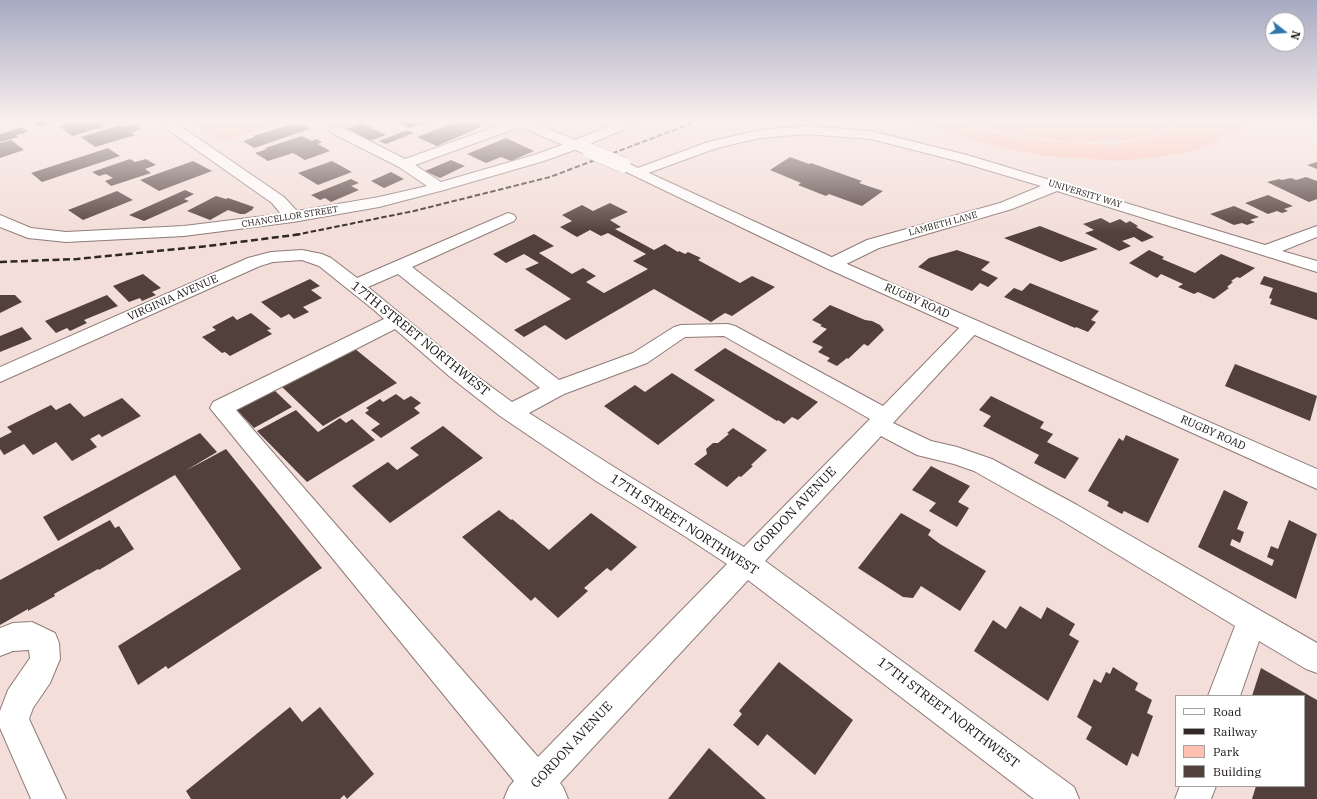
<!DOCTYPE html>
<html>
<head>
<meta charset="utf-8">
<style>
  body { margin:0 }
  #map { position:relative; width:1317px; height:799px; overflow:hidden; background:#f3ded9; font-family:"IBM Plex Serif",serif }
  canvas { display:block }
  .legend { position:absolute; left:1175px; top:695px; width:130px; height:92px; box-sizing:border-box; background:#fff; border:1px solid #a3a1a0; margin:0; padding:5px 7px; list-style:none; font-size:12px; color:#191311 }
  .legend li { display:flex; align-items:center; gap:8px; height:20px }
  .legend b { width:20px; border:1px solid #a3a1a0 }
  .north { position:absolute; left:1265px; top:12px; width:40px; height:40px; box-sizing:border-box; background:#fff; border:1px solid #a3a1a0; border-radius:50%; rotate:107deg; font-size:11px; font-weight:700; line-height:16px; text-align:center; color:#191311 }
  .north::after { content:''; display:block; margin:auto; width:14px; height:18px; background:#2d76aa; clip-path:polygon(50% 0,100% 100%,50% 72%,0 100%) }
</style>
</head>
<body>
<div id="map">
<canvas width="1317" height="799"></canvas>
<ul class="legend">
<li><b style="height:5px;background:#fff"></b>Road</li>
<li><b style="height:5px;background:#2f2825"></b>Railway</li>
<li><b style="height:11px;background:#ffc0b1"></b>Park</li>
<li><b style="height:11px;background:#51403c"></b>Building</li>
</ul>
<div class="north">N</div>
</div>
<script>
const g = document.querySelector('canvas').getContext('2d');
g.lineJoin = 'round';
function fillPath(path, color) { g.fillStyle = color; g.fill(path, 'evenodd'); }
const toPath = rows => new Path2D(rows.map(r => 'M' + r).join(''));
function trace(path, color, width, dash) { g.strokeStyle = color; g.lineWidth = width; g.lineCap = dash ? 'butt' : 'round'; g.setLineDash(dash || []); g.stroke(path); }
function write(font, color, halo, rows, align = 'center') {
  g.font = font + ' "IBM Plex Serif",serif'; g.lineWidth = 4; g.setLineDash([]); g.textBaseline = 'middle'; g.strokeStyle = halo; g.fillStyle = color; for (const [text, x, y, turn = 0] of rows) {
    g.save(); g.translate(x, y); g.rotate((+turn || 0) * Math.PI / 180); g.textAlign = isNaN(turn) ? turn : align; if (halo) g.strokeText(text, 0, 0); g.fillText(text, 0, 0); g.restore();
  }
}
fillPath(toPath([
  [188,121,284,121,222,142],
  [901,121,950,121,1007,136,1042,141,1110,145,1137,141,1157,136,1186,121,1242,121,1251,123,1235,133,1229,132,1210,145,1194,151,1160,157,1120,161,1043,156,991,145,924,125,917,127],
  [960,121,1179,121,1164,130,1143,139,1069,142,1025,136,979,126]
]), '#ffc0b1');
fillPath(toPath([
  [32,121,60,121,39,127],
  [78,121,115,121,103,124,106,126,72,136,59,126],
  [406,121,432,121,409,128,399,123],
  [459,121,477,121,481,122,477,124,483,126,437,146,417,137],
  [362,123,386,135,370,141,346,129],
  [133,124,141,129,131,133,135,135,95,147,81,137,120,125,123,127],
  [292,124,295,126,300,124,310,129,254,148,243,141,255,137,253,136],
  [22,127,28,132,16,135,18,137,0,142,0,134],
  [407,130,414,133,386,144,379,141],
  [302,136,312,141,316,139,322,142,318,144,330,151,305,160,293,153,268,161,255,153,267,149,265,148],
  [506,138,534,151,511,161,501,157,486,163,467,154],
  [11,140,24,150,0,158,0,143],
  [108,148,120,156,42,182,31,173],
  [790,157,809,164,811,163,862,181,859,183,883,191,862,206,829,194,826,196,798,185,801,183,770,170],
  [130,159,135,162,146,159,156,165,145,169,151,173,111,186,105,181,113,178,106,174,99,176,92,172],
  [451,160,465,166,440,178,425,171],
  [193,161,212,171,159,191,140,180],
  [332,161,352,172,318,185,298,173],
  [1317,162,1317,169,1307,165],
  [391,172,404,179,384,188,371,181],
  [1306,177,1317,181,1317,199,1309,202,1267,182,1279,179,1282,180,1291,178,1296,180],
  [351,179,359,183,351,186,359,190,331,202,325,198,320,200,311,195],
  [185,190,194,194,184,199,189,201,144,221,129,215],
  [117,191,133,200,83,220,68,210],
  [1268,195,1293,206,1284,209,1288,211,1282,213,1277,211,1268,214,1245,203],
  [216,196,226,199,228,198,254,207,252,210,245,214,240,214,228,210,210,220,187,211],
  [610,203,628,212,610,220,621,227,615,229,654,250,665,244,678,252,679,251,685,254,688,252,701,258,698,260,740,283,752,276,775,287,732,316,725,313,711,322,654,289,566,340,545,325,524,337,514,330,571,299,525,269,539,263,524,254,506,263,493,254,534,234,554,246,539,253,572,274,583,268,596,276,586,282,604,293,648,269,633,261,646,254,608,233,601,236,590,230,577,237,560,227,572,221,562,215,582,205,593,211],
  [1234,206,1259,217,1250,220,1255,222,1247,225,1242,223,1234,225,1210,214],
  [1101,218,1110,223,1120,219,1126,223,1130,221,1138,226,1136,227,1154,237,1142,242,1134,237,1122,241,1131,246,1119,251,1085,233,1094,230,1083,224],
  [1040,226,1098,249,1061,262,1004,238],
  [957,250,990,262,981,270,998,278,988,287,980,283,972,291,918,267,929,258],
  [1149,250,1164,257,1162,259,1195,273,1221,254,1255,268,1240,278,1237,277,1231,281,1233,282,1227,287,1229,288,1214,299,1198,292,1194,294,1178,287,1183,284,1161,274,1157,278,1129,263],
  [143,274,161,288,152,292,156,295,142,301,140,298,129,302,113,286],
  [1264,276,1317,293,1317,320,1270,304,1272,299,1269,298,1273,288,1260,284],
  [310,279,320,286,311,290,322,298,303,307,309,312,294,319,289,314,281,318,261,302],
  [1030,283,1099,311,1091,320,1096,322,1088,332,1076,327,1075,328,1004,297,1014,288,1022,291],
  [0,295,15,295,22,302,0,313],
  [107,295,118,306,84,320,87,323,70,331,67,328,56,333,45,321],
  [830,305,865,320,872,321,880,325,884,330,868,346,864,344,848,359,847,358,837,366,827,361,830,358,818,352,823,347,812,342,827,329,820,326,822,325,812,320],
  [251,313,271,329,267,330,272,334,230,356,225,352,222,353,202,337,216,330,212,327,233,316,237,320],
  [22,327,32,339,0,352,0,336],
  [354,348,397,383,323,426,281,386],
  [725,348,818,402,798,420,792,417,784,424,778,420,777,421,694,370],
  [1235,364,1317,396,1310,421,1225,386],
  [672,373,715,400,658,445,604,406,635,385,645,392],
  [273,389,292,407,254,428,236,409],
  [396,394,404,400,411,396,421,403,414,408,420,413,381,438,371,430,380,424,365,413,369,410,366,408,380,399,383,402],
  [991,396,1044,422,1040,428,1053,434,1047,442,1079,458,1065,479,1034,463,1039,455,983,426,991,416,979,410],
  [122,398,141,416,102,437,99,434,90,439,97,447,72,461,56,442,33,455,24,444,4,455,0,449,0,438,12,432,7,427,51,405,56,410,70,403,84,417],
  [296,410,318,432,340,418,346,423,352,419,375,440,307,482,257,431],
  [443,426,483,458,390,523,352,486,388,462,397,470,419,455,410,448],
  [733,428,767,450,751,465,753,466,741,477,739,476,727,487,694,464,707,454,706,449,713,443,718,443,729,434,727,433],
  [200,433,217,452,185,471,226,449,322,568,168,669,166,666,138,685,118,646,241,569,175,475,58,541,43,517],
  [1126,435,1179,459,1148,523,1124,511,1122,514,1107,506,1109,502,1088,491,1119,438,1123,441],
  [931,466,970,486,958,502,969,508,957,527,929,511,936,503,912,490],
  [1224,490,1248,502,1237,529,1244,532,1240,543,1232,539,1230,545,1272,566,1274,560,1267,557,1271,546,1278,549,1289,520,1317,534,1296,599,1198,547],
  [499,510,511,520,512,519,549,550,591,513,637,547,611,571,607,568,584,588,588,591,558,618,535,597,531,601,462,537],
  [901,513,931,530,928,535,940,544,986,571,960,611,921,586,913,598,903,597,858,568],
  [110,520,115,528,119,526,134,549,99,570,98,569,54,594,55,596,28,611,28,609,0,625,0,580],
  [1020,606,1041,619,1047,607,1075,624,1069,635,1079,641,1048,701,974,651,993,620,1006,629],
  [779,662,853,720,815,775,767,734,758,746,733,725,742,714,739,711],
  [1113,667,1138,683,1135,690,1152,700,1147,713,1153,716,1138,757,1132,753,1127,766,1086,739,1092,727,1077,717,1094,679,1101,683,1106,672,1110,674],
  [1261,668,1317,700,1317,799,1252,799,1256,786,1304,786,1304,696,1252,696],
  [290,707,302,722,320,707,374,774,347,799,344,795,340,799,191,799,186,791],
  [709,748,766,799,668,799]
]), '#51403c');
const minor = toPath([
  [159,121,173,121,284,197,297,211,379,197,427,186,399,167,332,133,330,130,332,127,342,127,405,159,511,121,526,121,527,122,525,125,415,165,441,182,534,155,570,142,621,121,638,121,636,124,580,148,544,161,444,190,379,207,293,222,184,236,66,242,28,238,0,227,0,215,31,228,66,232,184,226,281,214,272,203,160,124,159,121],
  [806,126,871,131,967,155,1265,245,1317,226,1317,237,1282,251,1317,261,1317,272,1057,191,1012,209,879,248,838,268,832,269,826,268,823,264,826,260,867,240,1000,203,1041,186,957,161,871,139,806,134,760,138,717,148,640,176,635,175,633,172,635,169,708,142,760,130,806,126],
  [508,213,514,215,516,218,514,221,412,267,559,380,633,353,674,327,681,325,728,324,735,326,883,406,965,322,972,320,979,322,982,326,979,330,893,423,931,441,957,447,992,459,1077,505,1317,643,1317,673,1306,669,1259,641,1240,696,1208,696,1235,626,1059,519,974,471,954,464,917,455,881,436,765,561,1074,787,1079,799,1034,799,748,580,560,783,563,787,568,799,504,799,509,787,514,781,210,408,213,402,384,319,374,310,319,266,302,260,273,262,260,266,0,382,0,367,248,258,271,252,302,250,322,254,331,258,357,278,508,213],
  [398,274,540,388,512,402,463,366,368,287,398,274],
  [395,329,449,376,500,416,596,481,686,537,727,564,538,757,236,410,395,329],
  [724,336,870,419,744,547,614,467,529,413,564,394,647,363,685,337,724,336],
  [32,622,55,633,59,643,60,659,50,683,33,708,29,719,66,799,31,799,0,728,0,711,8,690,30,658,29,650,13,651,0,656,0,628,13,623,32,622],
  [1180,786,1216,786,1211,799,1175,799,1180,786]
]);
const major = toPath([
  [511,121,529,121,595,148,597,151,595,154,590,155,585,154,513,124,511,121],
  [623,161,838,260,1317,469,1317,489,826,268,618,168,616,165,618,162,623,161]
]);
trace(minor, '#8e7b77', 2);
trace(major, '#8e7b77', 2);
fillPath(minor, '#fff');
fillPath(major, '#fff');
trace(toPath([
  [295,235,414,211,550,177,698,121]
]), '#2f2825', 2, [5.5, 2.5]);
trace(toPath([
  [0,262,77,259,208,246,302,234]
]), '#2f2825', 2.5, [7, 3.5]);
const majorBridge = toPath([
  [590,151,623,165]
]);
trace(majorBridge, '#8e7b77', 16, []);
trace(majorBridge, '#fff', 15);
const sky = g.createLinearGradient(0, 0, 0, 233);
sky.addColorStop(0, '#a7aac2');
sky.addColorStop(0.52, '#faf0ee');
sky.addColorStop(1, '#faf0ee00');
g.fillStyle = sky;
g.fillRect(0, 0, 1317, 233);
write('9px', '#191311', '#fff', [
  ["UNIVERSITY WAY",1085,194,17],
  ["CHANCELLOR STREET",290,217,-9],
  ["LAMBETH LANE",943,224,-15]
]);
write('11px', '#191311', '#fff', [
  ["VIRGINIA AVENUE",173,298,-24],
  ["RUGBY ROAD",917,301,24],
  ["RUGBY ROAD",1213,433,24]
]);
write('13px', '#191311', '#fff', [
  ["17TH STREET NORTHWEST",420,339,39],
  ["GORDON AVENUE",795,510,-46],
  ["17TH STREET NORTHWEST",684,525,33],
  ["17TH STREET NORTHWEST",948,713,37],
  ["GORDON AVENUE",572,745,-47]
]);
</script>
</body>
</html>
